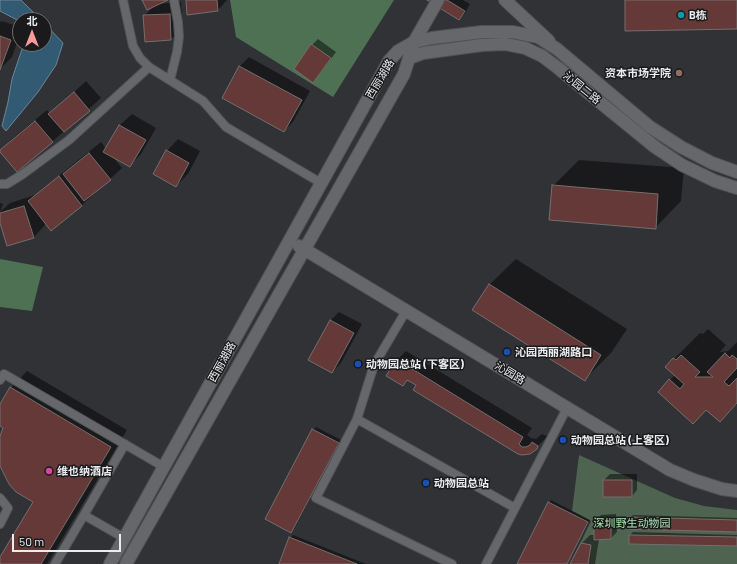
<!DOCTYPE html>
<html>
<head>
<meta charset="utf-8">
<style>
  body { margin:0 }
  #map { position:relative; width:737px; height:564px; overflow:hidden; background:#313236; font-family:Barlow,"Noto Sans SC",sans-serif }
  canvas { display:block }
  .north { position:absolute; left:12px; top:12px; width:40px; height:40px; box-sizing:border-box; background:#1a1a1c; border:1px solid #6e6e70; border-radius:50%; rotate:0deg; font-size:11px; font-weight:700; line-height:16px; text-align:center; color:#ebecee }
  .north::after { content:''; display:block; margin:auto; width:14px; height:18px; background:#f59b9e; clip-path:polygon(50% 0,100% 100%,50% 72%,0 100%) }
  .scale { position:absolute; left:12px; top:534px; width:109px; height:18px; box-sizing:border-box; border:2px solid #ebecee; border-top:0; padding-left:5px; font-size:12px; line-height:14px; white-space:nowrap; color:#ebecee; -webkit-text-stroke:3px #1a1a1c; paint-order:stroke }
</style>
</head>
<body>
<div id="map">
<canvas width="737" height="564"></canvas>
<div class="north">北</div>
<div class="scale">50 m</div>
</div>
<script>
const g = document.querySelector('canvas').getContext('2d');
g.lineJoin = 'round';
function fillPath(path, color) { g.fillStyle = color; g.fill(path, 'evenodd'); }
const toPath = rows => new Path2D(rows.map(r => 'M' + r).join(''));
function trace(path, color, width, dash) { g.strokeStyle = color; g.lineWidth = width; g.lineCap = dash ? 'butt' : 'round'; g.setLineDash(dash || []); g.stroke(path); }
function write(font, color, halo, rows, align = 'center') {
  g.font = font + ' Barlow,"Noto Sans SC",sans-serif'; g.lineWidth = 3; g.setLineDash([]); g.textBaseline = 'middle'; g.strokeStyle = halo; g.fillStyle = color; for (const [text, x, y, turn = 0] of rows) {
    g.save(); g.translate(x, y); g.rotate((+turn || 0) * Math.PI / 180); g.textAlign = isNaN(turn) ? turn : align; if (halo) g.strokeText(text, 0, 0); g.fillText(text, 0, 0); g.restore();
  }
}
fillPath(toPath([
  [579,455,675,498,704,506,737,510,737,564,570,564,591,521,572,511]
]), '#4e6350');
fillPath(toPath([
  [230,0,394,0,333,97,236,37],
  [0,259,43,267,32,311,0,307]
]), '#4e7153');
const water = toPath([
  [0,0,21,0,41,20,20,20,20,24,19,21,0,11,0,0],
  [44,23,63,43,56,65,38,92,6,131,2,126,8,102,12,79,19,58,24,44,44,44,44,23]
]);
fillPath(water, '#325a73');
trace(water, '#6a8698', 1);
fillPath(toPath([
  [143,0,165,0,158,4,181,2,183,27,171,39,144,16,155,5],
  [187,0,227,0,218,10],
  [428,0,463,0,470,4,465,13,459,19],
  [2,21,20,27,20,34,12,57,0,69,0,22],
  [318,39,336,52,319,75,313,81,312,45],
  [249,57,310,91,293,122,284,131,223,97,240,66],
  [86,81,101,98,52,142,0,151,12,139,47,110,50,114],
  [132,114,156,128,141,154,129,166,111,155,122,168,82,205,51,229,44,220,45,225,34,237,8,245,0,220,0,203,3,204,0,212,10,203,35,195,101,142,106,149,120,125],
  [178,139,200,151,188,174,176,186,167,151],
  [579,160,684,168,681,201,655,228,553,186],
  [516,259,627,329,611,353,585,379,489,285],
  [339,312,362,324,341,363,332,372,330,321],
  [708,329,726,345,720,352,728,351,737,342,737,404,720,421,706,409,693,422,670,380,675,375,674,359,700,333,703,334],
  [406,351,532,428,527,435,531,438,536,439,542,434,547,436,545,439,530,453,408,379,403,385,397,360],
  [27,371,127,430,47,564,0,564,0,559,34,501,0,457,0,443,4,427,0,425,0,406,11,388],
  [316,427,341,440,294,529,291,531,313,430],
  [610,474,637,474,637,490,632,496,604,480],
  [551,500,590,520,567,564,518,564,549,503],
  [616,514,617,532,611,538,599,539,595,564,571,564,581,544,590,535,595,535,595,521,601,515],
  [633,515,737,518,737,531,630,518],
  [633,532,737,535,737,545,630,535],
  [293,535,366,564,280,564,290,538]
]), '#0007');
const building = toPath([
  [142,0,168,0,147,10,142,0],
  [186,0,217,0,218,11,187,15,186,0],
  [427,0,447,0,465,11,459,20,427,0],
  [625,0,737,0,737,29,625,31,625,0],
  [170,14,171,40,145,42,143,15,170,14],
  [0,36,11,40,0,70,0,36],
  [311,44,331,58,313,83,294,69,311,44],
  [239,66,302,100,284,132,222,98,239,66],
  [74,92,90,111,64,132,48,114,74,92],
  [35,121,53,142,17,172,0,152,0,150,35,121],
  [119,125,146,140,130,167,103,152,119,125],
  [166,150,189,163,176,187,153,174,166,150],
  [89,153,111,180,84,201,63,174,89,153],
  [59,176,82,206,51,231,28,201,59,176],
  [552,185,658,194,656,229,549,220,552,185],
  [24,206,34,238,7,246,0,223,0,213,24,206],
  [489,284,601,355,585,381,472,310,489,284],
  [330,320,354,333,332,373,308,360,330,320],
  [725,353,730,358,732,355,737,359,737,368,724,382,729,386,737,378,737,403,720,422,706,410,693,424,658,392,669,379,680,389,684,384,665,367,673,358,676,360,681,355,700,372,695,377,713,377,707,372,725,353],
  [396,359,523,437,519,444,522,447,526,447,530,445,532,442,538,446,537,449,530,454,522,455,518,454,413,390,416,385,407,380,403,386,386,376,396,359],
  [10,387,111,447,41,564,0,564,0,557,33,502,16,492,9,484,0,466,0,436,3,428,0,426,0,404,10,387],
  [312,429,339,443,291,533,265,519,312,429],
  [603,480,632,480,632,497,603,497,603,480],
  [548,502,588,522,567,564,517,564,548,502],
  [629,517,737,520,737,532,629,529,629,517],
  [594,520,611,520,611,539,594,540,594,520],
  [629,535,737,537,737,546,629,544,629,535],
  [289,537,357,564,279,564,289,537],
  [581,543,591,545,588,564,570,564,581,543]
]);
fillPath(building, '#643937');
trace(building, '#746e6e', 1);
const lane = toPath([
  [123,0,133,46,140,58,149,67,203,101,226,127,321,183],
  [170,80,177,52,179,37,178,22,174,0],
  [0,184,7,184,23,174,69,140,149,67],
  [0,380,4,374,164,467],
  [357,419,374,365,406,311],
  [0,498,8,508,0,524],
  [84,515,125,444],
  [55,564,84,515,124,538],
  [452,564,316,498,357,419,515,508],
  [486,564,567,408]
]);
const street = toPath([
  [505,0,549,41],
  [414,42,438,0]
]);
const secondary = toPath([
  [410,58,423,53,482,45,505,44,525,48,542,56,558,68,655,147,682,165,715,181,737,188],
  [299,246,670,470,694,480,722,489,737,491],
  [110,564,389,61,398,51,414,42,432,38,482,32,513,32,538,37,557,49,650,127,681,147,712,163,737,172],
  [126,564,404,74,414,42]
]);
trace(lane, '#505154', 10);
trace(street, '#505154', 14);
trace(secondary, '#505154', 14);
trace(lane, '#65676b', 8);
trace(street, '#65676b', 12);
trace(secondary, '#65676b', 12);
for (const [x, y, r, color] of [
  [681,15,4,"#0f9aa8"],
  [679,73,4,"#8d6e63"],
  [507,352,4,"#1a4fb4"],
  [358,364,4,"#1a4fb4"],
  [563,440,4,"#1a4fb4"],
  [49,471,4,"#d1479c"],
  [426,483,4,"#1a4fb4"]
]) { const dot = new Path2D(); dot.arc(x, y, r, 0, 2 * Math.PI); g.fillStyle = color; g.fill(dot); trace(dot, '#1a1a1c', 1.5); }
write('bold 11px', '#ebecee', '#1a1a1c', [
  ["B栋",689,15],
  ["资本市场学院",671,73,"right"],
  ["沁园西丽湖路口",515,352],
  ["动物园总站 (下客区)",366,364],
  ["动物园总站 (上客区)",571,440],
  ["维也纳酒店",57,471],
  ["动物园总站",434,483]
], 'left');
write('11px', '#ebecee', '#1a1a1c', [
  ["西丽湖路",380,79,-59],
  ["沁园二路",582,88,39],
  ["西丽湖路",222,362,-61],
  ["沁园路",510,373,31]
]);
write('11px', '#a8e2af', '#1a1a1c', [
  ["深圳野生动物园",632,523]
]);
</script>
</body>
</html>
